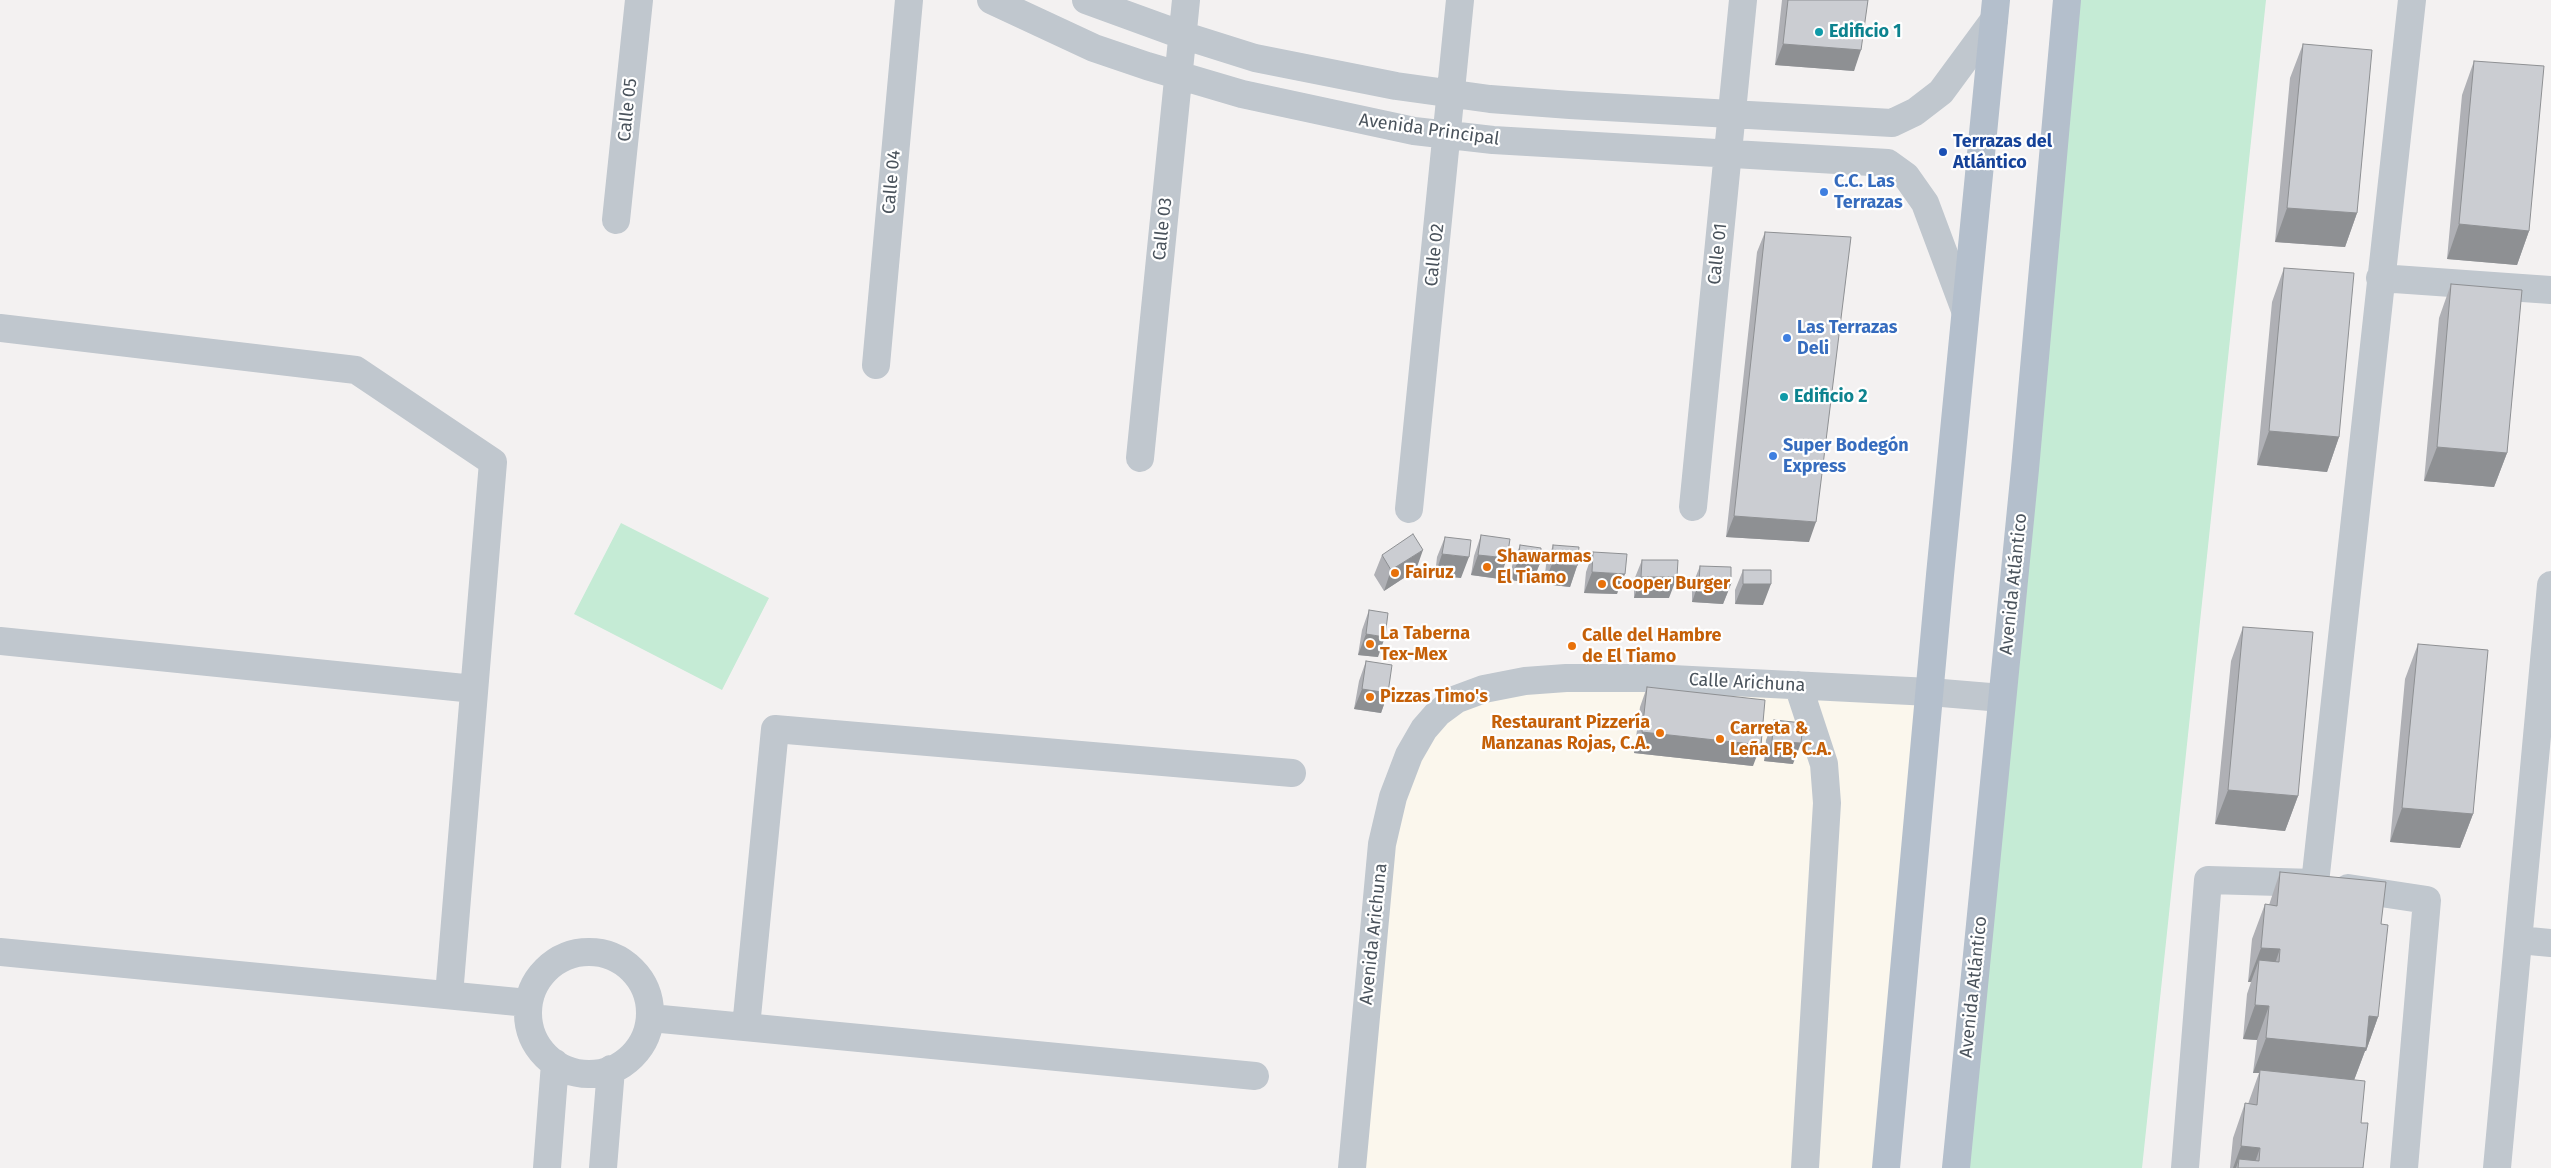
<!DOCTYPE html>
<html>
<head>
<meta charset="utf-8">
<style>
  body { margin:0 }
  canvas { display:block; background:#f3f1f1 }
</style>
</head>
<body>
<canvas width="2551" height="1168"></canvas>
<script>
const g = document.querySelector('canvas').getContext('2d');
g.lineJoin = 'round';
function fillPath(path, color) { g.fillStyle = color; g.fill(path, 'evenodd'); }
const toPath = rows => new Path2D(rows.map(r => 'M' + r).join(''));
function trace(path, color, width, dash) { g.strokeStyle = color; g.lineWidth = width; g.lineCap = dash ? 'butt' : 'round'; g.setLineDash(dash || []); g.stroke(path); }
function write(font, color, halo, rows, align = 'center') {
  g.font = font + ' "Fira Sans",sans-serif'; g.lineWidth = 4.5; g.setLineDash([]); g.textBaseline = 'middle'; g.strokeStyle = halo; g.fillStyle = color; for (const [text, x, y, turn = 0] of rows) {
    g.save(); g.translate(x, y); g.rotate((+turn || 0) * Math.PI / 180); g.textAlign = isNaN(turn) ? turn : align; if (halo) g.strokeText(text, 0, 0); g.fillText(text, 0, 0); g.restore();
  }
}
fillPath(toPath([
  [1484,689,1930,692,1886,1168,1352,1168,1360,1077,1409,755]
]), '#fbf7ed');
fillPath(toPath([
  [2067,0,2266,0,2142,1168,1956,1168],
  [621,523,769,598,722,690,574,614]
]), '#c5ebd5');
trace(toPath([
  [991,0,1094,48,1147,66,1242,94,1414,131,1493,140,1888,163,1906,176,1925,203,1965,310],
  [1086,0,1182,35,1255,58,1396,86,1490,99,1570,105,1892,123,1915,112,1941,92,1994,20],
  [616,220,639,0],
  [2380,278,2551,290],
  [0,328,356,370,493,462,449,995],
  [876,365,909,0],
  [1140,458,1186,0],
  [1693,507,1743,0],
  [1409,509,1460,0],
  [0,641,474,689],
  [1798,685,1824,764,1827,803,1805,1168],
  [2348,888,2427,900,2404,1168],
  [2519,940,2551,943],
  [0,952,528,1003],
  '528 1013a61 61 0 1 1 122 0a61 61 0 1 1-122 0Z',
  [651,1018,1255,1076],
  [746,1027,775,729,1292,773],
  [547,1168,555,1063],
  [603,1168,611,1069],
  [1352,1168,1382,844,1393,797,1409,755,1424,729,1438,713,1457,699,1484,689,1525,681,1566,678,1652,678,1930,692,2002,698],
  [2185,1168,2208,880,2315,883,2412,0],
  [2497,1168,2551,585]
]), '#c0c7ce', 28);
trace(toPath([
  [1886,1168,1940,575,1996,0],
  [1956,1168,2025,469,2067,0]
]), '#b4bfcc', 28);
fillPath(toPath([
  [1782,0,1868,0,1854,71,1775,65],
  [2303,44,2357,213,2345,247,2275,242,2290,78],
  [2474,61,2529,231,2517,265,2447,259,2462,95],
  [1765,232,1809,542,1726,537,1757,252],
  [2284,268,2339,437,2327,472,2257,465,2272,302],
  [2451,284,2507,453,2494,487,2424,481,2439,318],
  [1481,535,1500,579,1471,575,1474,556],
  [1445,537,1461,578,1435,575,1437,557],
  [1520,545,1540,563,1532,583,1511,580,1512,566],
  [1553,545,1577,566,1570,587,1544,584,1546,565],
  [1593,552,1617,594,1584,593,1586,572],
  [1382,555,1416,570,1384,591,1374,575],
  [1642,560,1669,598,1634,598,1634,580],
  [1700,566,1731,584,1723,604,1692,602,1692,586],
  [1743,570,1763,605,1735,604,1735,590],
  [1369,610,1378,657,1358,655,1362,630],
  [2243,627,2298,796,2285,831,2215,824,2231,661],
  [2418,644,2473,814,2460,848,2390,842,2405,679],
  [1366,661,1388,693,1381,713,1354,709,1359,681],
  [1647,687,1753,766,1634,753,1640,707],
  [1774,720,1793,764,1764,761,1766,740],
  [2280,872,2381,924,2378,1017,2366,1051,2365,1051,2354,1080,2361,1123,2363,1168,2230,1168,2233,1138,2245,1103,2248,1104,2259,1073,2253,1073,2257,1040,2243,1039,2247,994,2251,982,2248,982,2252,939,2265,904,2269,905]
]), '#afb0b5');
fillPath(toPath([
  [1783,44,1861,50,1854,71,1775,65],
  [2287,208,2357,213,2345,247,2275,242],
  [2459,224,2529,231,2517,265,2447,259],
  [2269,431,2339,437,2327,472,2257,465],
  [2437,447,2507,453,2494,487,2424,481],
  [1734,516,1816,522,1809,542,1726,537],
  [1423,550,1416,570,1384,591,1391,570],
  [1442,554,1469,557,1461,578,1435,575],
  [1478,555,1507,558,1500,579,1471,575],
  [1518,560,1540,563,1532,583,1511,580],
  [1552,564,1577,566,1570,587,1544,584],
  [1592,572,1625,574,1617,594,1584,593],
  [1641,577,1677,577,1669,598,1634,598],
  [1699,582,1731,584,1723,604,1692,602],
  [1743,584,1771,584,1763,605,1735,604],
  [1366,634,1385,637,1378,657,1358,655],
  [1362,689,1388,693,1381,713,1354,709],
  [1642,732,1761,745,1753,766,1634,753],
  [1772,741,1801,743,1793,764,1764,761],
  [2228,790,2298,796,2285,831,2215,824],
  [2402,808,2473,814,2460,848,2390,842],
  [2261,948,2280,949,2268,984,2259,960,2251,982,2248,982],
  [2255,1005,2269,1006,2257,1040,2243,1039],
  [2369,1016,2378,1017,2366,1051,2365,1051,2353,1083,2260,1070,2259,1073,2253,1073,2266,1038],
  [2241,1146,2260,1148,2253,1168,2239,1159,2236,1168,2233,1168]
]), '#8e9093');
const building = toPath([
  [1788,0,1868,0,1861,50,1783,44,1788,0],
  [2303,44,2372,50,2357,213,2287,208,2303,44],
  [2474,61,2544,66,2529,231,2459,224,2474,61],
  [1765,232,1851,237,1816,522,1734,516,1765,232],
  [2284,268,2354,273,2339,437,2269,431,2284,268],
  [2451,284,2522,290,2507,453,2437,447,2451,284],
  [1413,534,1423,550,1391,570,1382,555,1413,534],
  [1481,535,1510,539,1507,558,1478,555,1481,535],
  [1445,537,1471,540,1469,557,1442,554,1445,537],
  [1520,545,1541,548,1540,563,1518,560,1520,545],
  [1553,545,1579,547,1577,566,1552,564,1553,545],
  [1593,552,1627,554,1625,574,1592,572,1593,552],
  [1642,560,1678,560,1677,577,1641,577,1642,560],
  [1700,566,1731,567,1731,584,1699,582,1700,566],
  [1743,570,1771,570,1771,584,1743,584,1743,570],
  [1369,610,1388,613,1385,637,1366,634,1369,610],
  [2243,627,2313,632,2298,796,2228,790,2243,627],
  [2418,644,2488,650,2473,814,2402,808,2418,644],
  [1366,661,1392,665,1388,693,1362,689,1366,661],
  [1647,687,1765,700,1761,745,1642,732,1647,687],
  [1774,720,1803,723,1801,743,1772,741,1774,720],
  [2280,872,2386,882,2381,924,2388,925,2378,1017,2369,1016,2366,1048,2266,1038,2269,1006,2255,1005,2259,960,2279,962,2280,949,2261,948,2265,904,2277,906,2280,872],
  [2260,1070,2365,1081,2361,1123,2368,1123,2363,1168,2238,1168,2239,1159,2259,1161,2260,1148,2241,1146,2245,1103,2257,1105,2260,1070]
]);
fillPath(building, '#cbcdd2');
trace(building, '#8e9093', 1);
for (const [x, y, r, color] of [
  [1819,32,5,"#0f9aa8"],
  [1943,152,5,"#1a4fb4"],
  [1824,192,5,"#3f7fe0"],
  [1787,338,5,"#3f7fe0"],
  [1784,397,5,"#0f9aa8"],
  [1773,456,5,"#3f7fe0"],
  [1487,567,5,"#e8710a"],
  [1395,573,5,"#e8710a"],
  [1602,584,5,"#e8710a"],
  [1370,644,5,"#e8710a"],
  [1572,646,5,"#e8710a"],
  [1370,697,5,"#e8710a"],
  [1660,733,5,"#e8710a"],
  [1720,739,5,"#e8710a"]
]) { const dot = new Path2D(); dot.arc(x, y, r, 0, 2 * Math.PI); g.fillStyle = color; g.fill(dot); trace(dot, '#fff', 2); }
write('bold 18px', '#0d838f', '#fff', [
  ["Edificio 1",1829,32],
  ["Edificio 2",1794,397]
], 'left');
write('18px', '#4a535c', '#fff', [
  ["Calle 05",628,110,-84],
  ["Avenida Principal",1429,130,8],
  ["Calle 04",892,182,-85],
  ["Calle 03",1163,229,-84],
  ["Calle 01",1718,254,-84],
  ["Calle 02",1435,255,-84],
  ["Avenida Atlántico",2014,584,-84],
  ["Calle Arichuna",1747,683,3],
  ["Avenida Arichuna",1374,934,-84],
  ["Avenida Atlántico",1974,987,-84]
]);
write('bold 18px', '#164399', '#fff', [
  ["Terrazas del",1953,142],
  ["Atlántico",1953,163]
], 'left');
write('bold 18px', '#366cbe', '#fff', [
  ["C.C. Las",1834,182],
  ["Terrazas",1834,203],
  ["Las Terrazas",1797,328],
  ["Deli",1797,349],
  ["Super Bodegón",1783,446],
  ["Express",1783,467]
], 'left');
write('bold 18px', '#c56008', '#fff', [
  ["Shawarmas",1497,557],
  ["El Tiamo",1497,578],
  ["Fairuz",1405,573],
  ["Cooper Burger",1612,584],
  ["La Taberna",1380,634],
  ["Tex-Mex",1380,655],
  ["Calle del Hambre",1582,636],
  ["de El Tiamo",1582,657],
  ["Pizzas Timo's",1380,697],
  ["Restaurant Pizzería",1650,723,"right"],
  ["Manzanas Rojas, C.A.",1650,744,"right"],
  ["Carreta &",1730,729],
  ["Leña FB, C.A.",1730,750]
], 'left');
</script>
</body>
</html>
